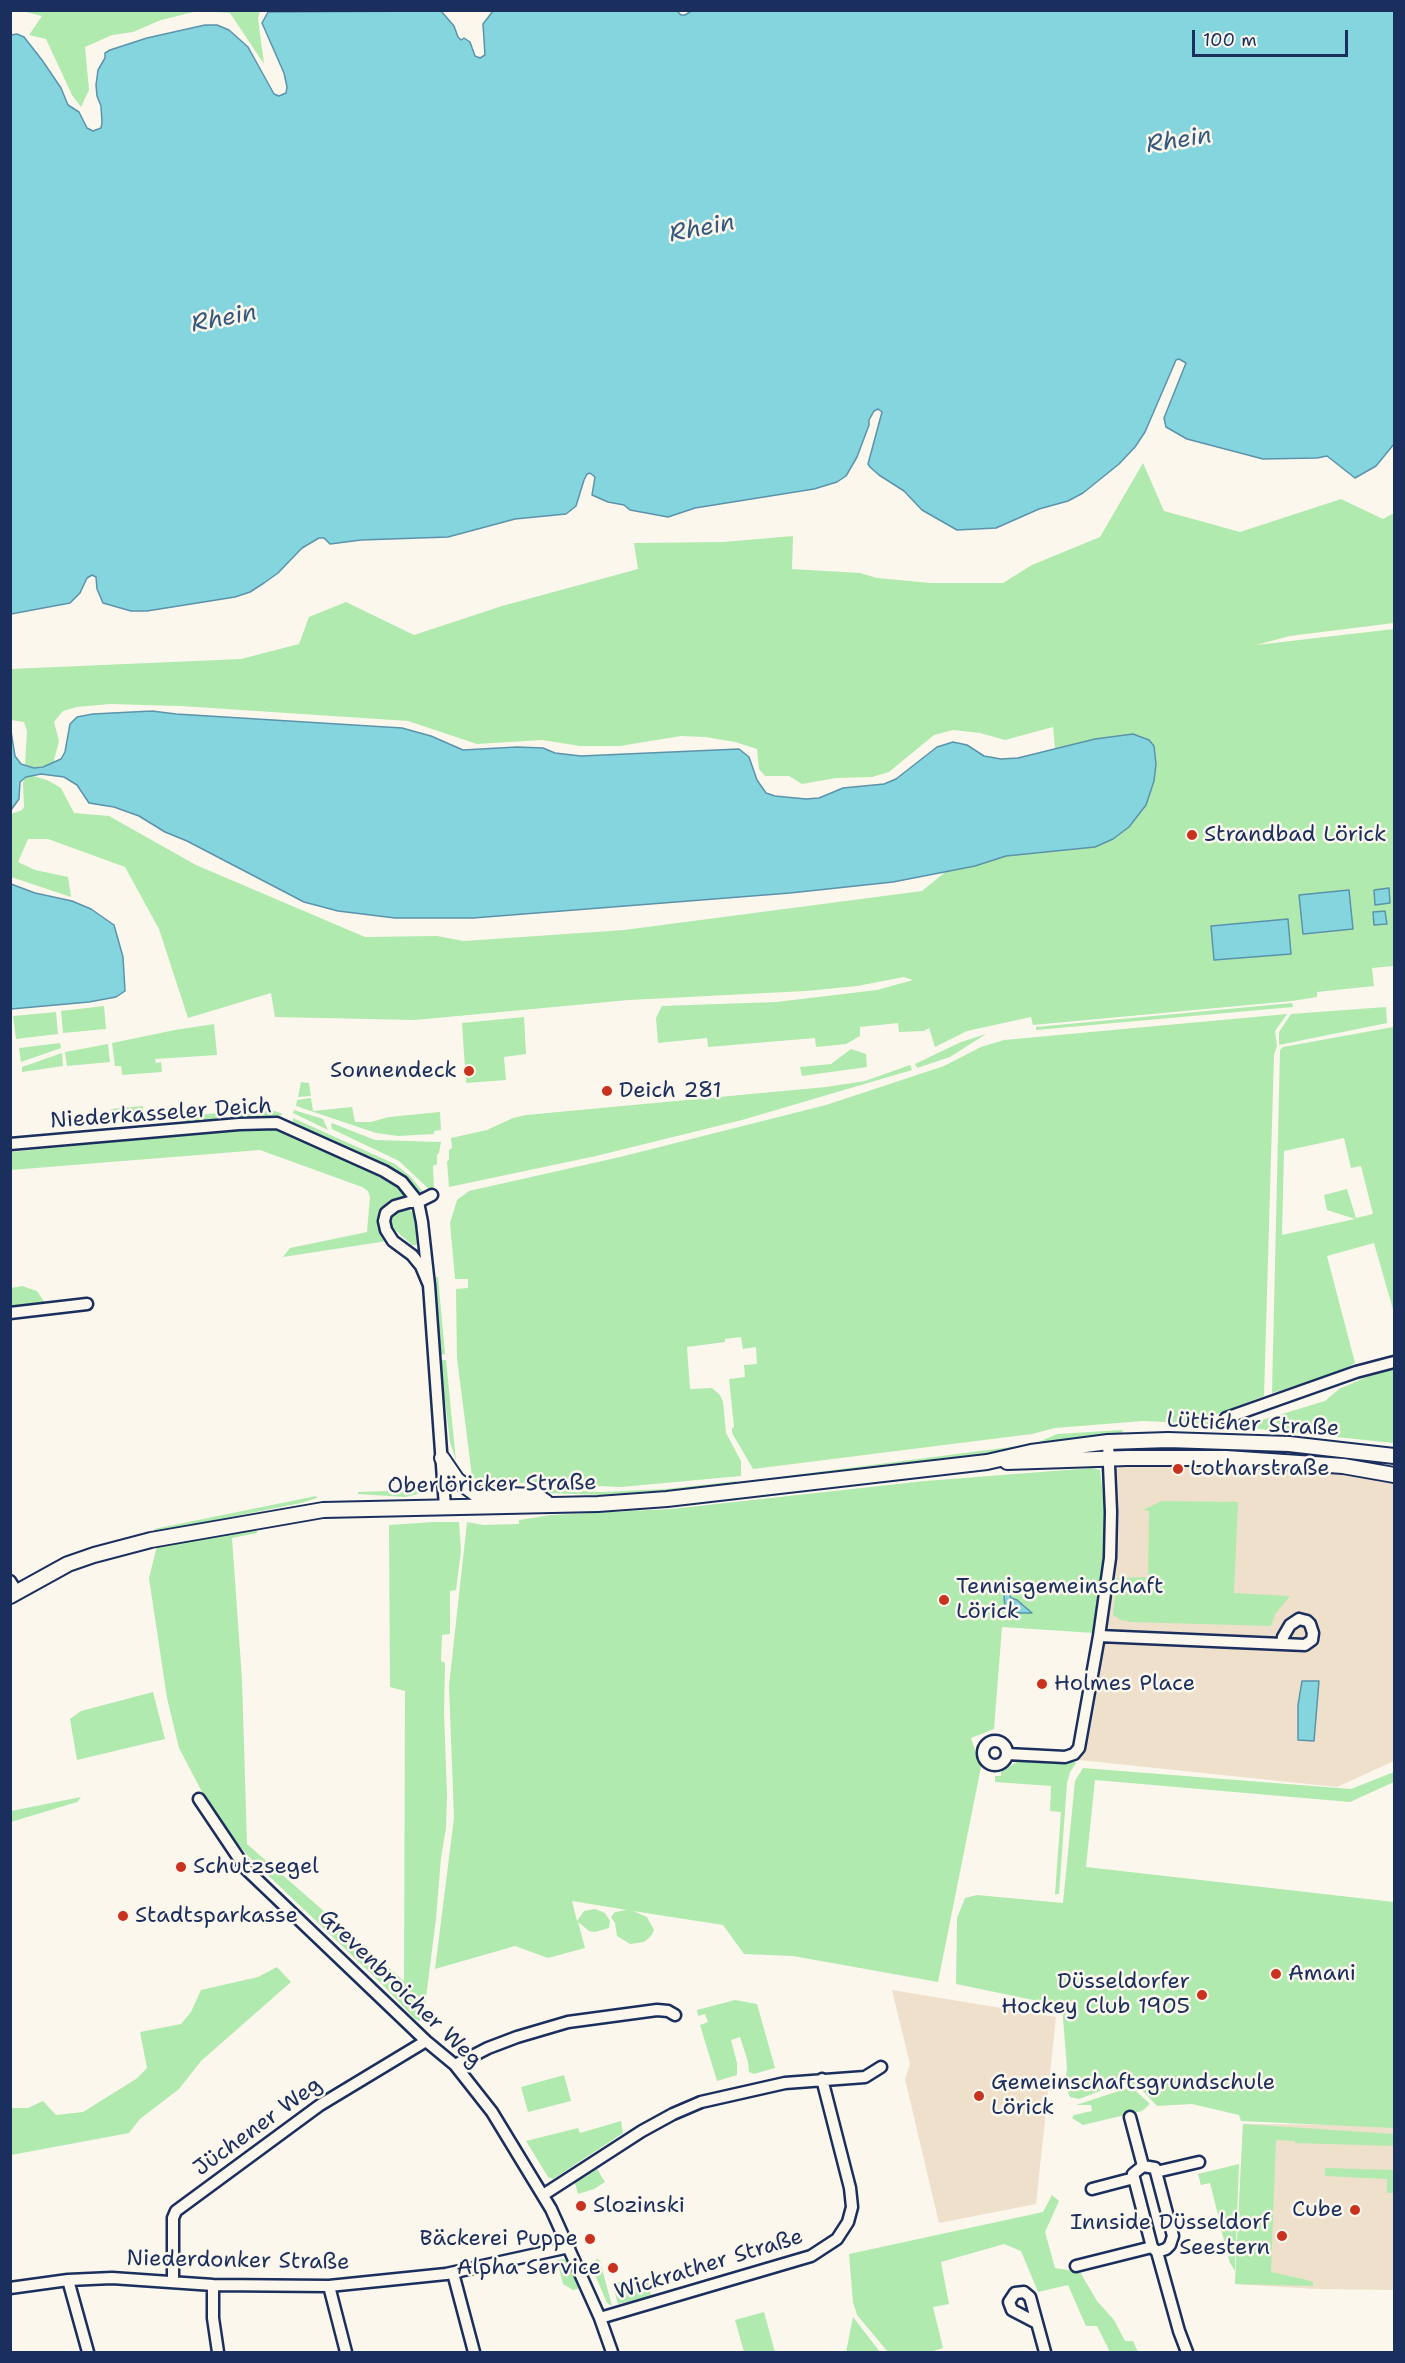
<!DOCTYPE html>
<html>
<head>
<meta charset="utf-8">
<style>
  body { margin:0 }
  #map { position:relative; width:1405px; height:2363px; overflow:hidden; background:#fbf7ec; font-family:"Shantell Sans",sans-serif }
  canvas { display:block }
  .frame { position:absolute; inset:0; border:12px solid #1b2f5e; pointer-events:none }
  .scale { position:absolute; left:1192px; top:30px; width:156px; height:27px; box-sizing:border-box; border:3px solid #1b2f5e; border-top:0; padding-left:8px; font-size:18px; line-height:21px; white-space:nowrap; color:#1b2f5e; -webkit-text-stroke:4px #fbf7ec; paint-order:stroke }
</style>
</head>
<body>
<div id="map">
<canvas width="1405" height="2363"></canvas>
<div class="frame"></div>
<div class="scale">100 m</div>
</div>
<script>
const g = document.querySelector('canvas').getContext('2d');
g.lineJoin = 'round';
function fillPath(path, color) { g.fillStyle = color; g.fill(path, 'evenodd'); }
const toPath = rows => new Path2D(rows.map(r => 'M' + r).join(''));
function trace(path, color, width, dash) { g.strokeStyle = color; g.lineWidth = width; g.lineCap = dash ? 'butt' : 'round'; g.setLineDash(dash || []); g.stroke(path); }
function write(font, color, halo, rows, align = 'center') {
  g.font = font + ' "Shantell Sans",sans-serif'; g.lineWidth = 5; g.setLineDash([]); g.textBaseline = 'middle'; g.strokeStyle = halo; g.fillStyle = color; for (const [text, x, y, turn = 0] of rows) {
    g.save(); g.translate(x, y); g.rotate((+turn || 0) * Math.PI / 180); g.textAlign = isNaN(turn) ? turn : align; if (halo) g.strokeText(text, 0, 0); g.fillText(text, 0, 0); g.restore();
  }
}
fillPath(toPath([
  [1125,1461,1219,1462,1341,1469,1394,1479,1394,1761,1337,1787,1079,1760,1101,1634,1112,1474],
  [892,1990,1056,2017,1036,2204,939,2223,905,2079,910,2064],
  [1243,2124,1394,2125,1394,2290,1315,2289,1235,2284]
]), '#efe0cc');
fillPath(toPath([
  [22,11,260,11,258,18,264,64,230,13,198,11,161,20,133,32,112,35,85,47,89,90,81,107,72,95,46,39,29,35,42,16],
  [1143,463,1164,511,1240,532,1341,499,1383,519,1394,513,1394,623,1290,636,1256,645,1394,629,1394,966,1372,968,1374,986,1317,992,1317,997,1292,1001,1033,1025,1031,1017,967,1031,935,1047,929,1028,924,1031,899,1032,898,1023,860,1027,860,1036,846,1044,816,1047,815,1038,708,1047,707,1038,658,1043,656,1018,662,1006,776,1002,877,990,913,980,904,977,857,986,806,991,629,1000,415,1020,275,1017,271,993,188,1018,159,929,125,867,48,839,28,839,18,862,35,870,68,877,71,897,11,877,11,814,22,810,24,807,23,782,26,777,30,775,47,780,61,788,74,813,109,816,196,865,365,937,437,936,464,941,624,930,922,891,1058,780,1053,727,1005,740,980,733,953,730,934,735,889,772,872,777,836,778,802,784,789,776,765,776,759,769,757,749,735,742,705,737,681,736,620,746,580,746,542,740,477,744,408,721,181,706,110,704,77,707,63,711,54,722,59,741,53,764,34,768,25,764,27,731,24,722,11,720,10,669,241,659,299,644,309,617,346,602,414,635,502,606,638,569,634,543,723,542,793,536,792,569,860,573,877,578,931,583,1003,583,1032,565,1100,537],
  [1292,1003,1293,1007,1036,1030,1036,1027],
  [1393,1004,1394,1004,1394,1313,1374,1243,1327,1256,1355,1363,1336,1374,1272,1393,1280,1050,1283,1047,1393,1027],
  [1344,1138,1351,1168,1361,1166,1373,1214,1356,1218,1347,1189,1324,1195,1327,1210,1355,1219,1282,1235,1284,1151],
  [104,1006,106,1029,63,1033,61,1011],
  [1386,1007,1387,1023,1279,1045,1279,1032,1291,1014],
  [56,1012,58,1034,16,1039,13,1016],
  [1287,1014,1275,1031,1277,1046,1274,1055,1264,1396,1212,1416,1209,1424,1143,1421,1055,1428,1032,1434,753,1469,732,1433,732,1428,734,1427,729,1379,745,1377,744,1365,757,1364,756,1347,743,1349,741,1337,725,1339,725,1342,687,1347,690,1389,712,1388,720,1395,723,1402,726,1433,741,1461,741,1476,621,1487,478,1481,472,1476,457,1358,456,1289,468,1288,468,1279,455,1279,450,1223,457,1200,469,1191,620,1157,826,1105,944,1066,981,1047,1004,1040],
  [524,1017,526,1054,504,1057,506,1080,466,1083,462,1023],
  [214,1024,217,1055,155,1059,156,1063,161,1062,162,1072,122,1075,121,1066,115,1066,112,1043,175,1030],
  [986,1034,950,1057,917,1068,915,1064,961,1042],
  [60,1043,61,1048,21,1062,19,1048],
  [108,1044,110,1062,67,1066,65,1052],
  [851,1049,866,1054,867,1067,802,1076,800,1067,831,1064],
  [62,1053,63,1066,22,1072,22,1067],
  [910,1065,912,1070,742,1120,596,1156,449,1187,447,1162,449,1159,449,1150,452,1148,451,1138,487,1130,513,1118,526,1115,826,1087,865,1081],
  [301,1082,309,1083,311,1096,298,1097],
  [311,1098,313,1111,352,1107,355,1122,371,1122,389,1117,440,1112,441,1130,434,1131,434,1134,398,1136,376,1133,296,1106,297,1100],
  [143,1106,143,1113,111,1116,111,1109],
  [269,1109,283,1114,276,1118,262,1116,234,1119,230,1116,230,1112],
  [294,1110,323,1119,328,1130,293,1113],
  [217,1113,217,1118,213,1121,187,1123,185,1121,185,1116],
  [293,1118,395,1164,410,1176,424,1193,417,1191,392,1169,293,1122],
  [332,1123,375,1140,441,1142,439,1153,437,1155,437,1164,433,1166,434,1191,431,1191,399,1161,332,1129,331,1125],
  [256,1128,281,1131,389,1179,406,1193,403,1197,390,1200,379,1218,381,1231,387,1241,283,1257,290,1248,367,1232,370,1197,368,1191,362,1187,260,1150,11,1170,11,1152],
  [399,1210,410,1210,416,1216,419,1241,416,1245,412,1245,393,1228,391,1220],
  [436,1277,438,1277,445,1354,440,1355,435,1291],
  [22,1286,37,1291,45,1303,11,1307,11,1288],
  [440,1360,446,1360,456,1461,450,1442],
  [1394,1365,1394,1443,1239,1427,1325,1401,1339,1389],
  [1122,1430,1124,1435,763,1482,756,1480,1034,1444,1057,1434],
  [1092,1468,1100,1470,1105,1512,1104,1559,1094,1633,1002,1627,994,1729,971,1738,981,1767,938,1982,793,1956,744,1954,723,1925,633,1911,647,1917,654,1930,651,1936,644,1942,630,1944,617,1936,615,1923,611,1917,615,1912,627,1910,572,1901,577,1921,584,1911,595,1909,605,1913,610,1921,609,1928,595,1932,589,1931,578,1922,585,1948,548,1958,515,1946,435,1969,454,1818,449,1686,467,1522,483,1525,519,1524,519,1520,551,1515,671,1509,925,1481],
  [737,1481,733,1485,602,1495,490,1491,471,1485,601,1492,666,1489],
  [417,1490,418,1494,405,1497,358,1494,358,1492],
  [316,1496,317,1498,301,1503,155,1532,154,1529],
  [1162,1501,1238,1502,1234,1593,1290,1596,1275,1614,1271,1626,1131,1622,1121,1620,1113,1615,1117,1578,1148,1577,1149,1511,1143,1510],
  [434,1522,459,1522,461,1551,456,1590,450,1591,450,1634,442,1635,441,1661,445,1663,444,1712,447,1795,446,1828,441,1858,436,1919,424,2013,420,2021,415,2019,383,1985,248,1856,213,1813,179,1748,167,1698,149,1578,157,1546,256,1528,257,1533,232,1538,242,1680,247,1844,404,1981,405,1691,390,1687,389,1525],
  [153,1692,165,1739,77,1760,70,1719,81,1711],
  [1023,1758,1062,1761,1073,1760,1076,1763,1070,1772,1067,1783,1059,1894,1055,1894,1061,1812,1050,1811,1051,1786,995,1782,995,1776,1001,1776,1001,1772],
  [1083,1768,1351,1789,1394,1772,1394,1782,1350,1802,1095,1780,1086,1867,1394,1902,1394,2128,1241,2121,1239,2115,1192,2104,1157,2106,1139,2087,1121,2083,1079,2099,1070,2097,1065,2085,1067,2068,1062,2006,956,1984,957,1918,965,1898,977,1895,1063,1903,1075,1781],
  [81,1797,77,1802,11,1822,11,1811],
  [277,1967,291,1982,201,2061,179,2089,140,2119,129,2133,11,2155,11,2108,28,2108,43,2101,56,2115,83,2112,136,2079,147,2068,140,2032,181,2024,191,2012,201,1990,258,1977],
  [735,2000,757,2004,775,2068,754,2074,749,2072,748,2062,740,2037,731,2040,737,2063,737,2075,717,2081,700,2025,708,2022,705,2014,698,2016,697,2010],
  [564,2075,571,2101,528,2112,521,2087],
  [1128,2088,1136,2091,1150,2104,1142,2111,1083,2125,1072,2118,1074,2115,1092,2111,1091,2105,1076,2105],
  [621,2121,623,2133,553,2179,548,2177,526,2141,578,2128,580,2133],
  [1243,2124,1394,2134,1394,2146,1295,2143,1295,2141,1276,2140,1271,2272,1307,2280,1313,2282,1313,2286,1235,2284],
  [1239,2164,1235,2271,1230,2263,1221,2229,1226,2225,1225,2219,1219,2219,1210,2183,1201,2185,1198,2174],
  [1325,2168,1394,2170,1394,2193,1387,2193,1387,2179,1325,2176],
  [597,2169,605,2182,594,2189,578,2194,575,2183],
  [1052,2195,1059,2201,1045,2232,1055,2268,1080,2272,1097,2301,1114,2320,1125,2341,1133,2341,1138,2352,1110,2352,1097,2326,1086,2326,1068,2285,1038,2292,1021,2251,1004,2244,941,2262,949,2304,933,2307,943,2348,930,2352,888,2352,857,2315,853,2302,849,2254,1043,2212],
  [564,2259,569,2263,580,2288,573,2290,563,2284,557,2260],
  [598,2259,600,2261,612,2306,607,2303,590,2263],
  [631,2281,648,2282,651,2296,618,2304,612,2283],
  [764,2312,775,2352,744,2352,735,2320],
  [853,2317,880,2352,846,2352]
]), '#b0eaaf');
const water = toPath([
  [676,10,681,15,685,15,693,10,1394,11,1394,444,1376,466,1355,478,1327,456,1317,458,1263,459,1187,439,1166,427,1164,418,1186,363,1179,359,1176,360,1145,432,1135,447,1119,464,1083,493,1068,501,1039,509,996,528,957,530,922,510,904,491,879,475,870,467,868,464,882,412,878,409,874,411,869,420,869,425,857,457,846,476,837,482,814,489,695,508,668,517,630,510,624,505,608,502,592,495,595,477,590,473,587,474,584,480,576,506,566,514,515,519,448,537,361,540,330,544,324,538,319,538,302,548,278,573,264,583,250,592,235,597,147,611,131,611,103,603,97,589,96,577,92,575,87,578,80,593,70,603,11,614,11,35,17,34,24,37,42,60,61,88,68,105,79,112,87,128,93,131,101,128,102,123,101,106,97,96,96,85,98,70,105,58,105,53,110,50,147,38,205,25,217,25,229,30,248,47,274,94,279,96,286,93,287,87,284,73,262,23,268,12,441,11,454,26,458,37,461,40,464,38,470,42,475,56,480,58,485,55,483,24,493,11,676,10],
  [152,711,176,714,402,728,431,736,463,750,517,747,543,748,555,753,581,756,739,749,749,757,757,780,766,793,775,796,806,799,819,798,843,788,884,784,896,779,937,747,953,742,967,745,984,756,1001,759,1018,758,1095,739,1133,734,1149,740,1154,746,1156,764,1154,781,1146,805,1129,827,1113,839,1095,847,1006,856,975,866,893,882,790,893,473,918,395,918,338,911,304,902,187,841,165,832,139,816,114,807,89,803,77,785,64,777,41,774,26,777,20,782,19,799,11,810,11,731,15,756,21,764,34,768,43,767,61,759,65,752,70,724,77,717,93,714,152,711],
  [11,884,35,893,72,901,91,909,114,925,123,957,125,991,116,997,89,1002,11,1009,11,884],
  [1389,888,1390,903,1375,905,1374,890,1389,888],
  [1349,890,1353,929,1303,934,1299,895,1349,890],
  [1385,911,1387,924,1374,925,1373,912,1385,911],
  [1288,919,1291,954,1214,960,1211,926,1288,919],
  [1009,1585,1015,1585,1009,1593,1011,1598,1017,1600,1032,1613,1020,1613,1005,1609,1004,1595,1009,1585],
  [1302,1681,1319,1681,1314,1741,1298,1740,1298,1705,1302,1681]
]);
fillPath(water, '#85d5df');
trace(water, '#5b93ab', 1.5);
const minor = toPath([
  [10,1144,239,1124,277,1123,384,1171,402,1182,418,1202,432,1195],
  [429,1285,421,1266,412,1255,393,1241,386,1230,384,1221,386,1213,395,1206,409,1202,418,1202,422,1222,429,1285,445,1507],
  [10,1313,87,1304],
  [1226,1418,1356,1372,1394,1362],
  [10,1581,17,1592],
  [1299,1619,1307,1621,1310,1624,1313,1633,1312,1640,1305,1645,1282,1644,1283,1637,1290,1625,1299,1619],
  [1099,1636,1282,1644],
  '983 1753a12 12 0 1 1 24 0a12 12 0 1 1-24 0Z',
  [1007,1754,1065,1757,1074,1754,1079,1748,1099,1636,1110,1558,1111,1512,1108,1442],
  [199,1799,246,1869,426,2041,455,2065,492,2112,551,2209,600,2318,612,2352],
  [455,2065,488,2048,517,2037,568,2022,657,2010,668,2011,675,2015],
  [1130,2117,1143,2166],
  [1156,2172,1199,2162],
  [1092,2189,1134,2178],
  [543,2195,642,2131,673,2114,701,2102,785,2083,865,2077,881,2067],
  [1157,2252,1179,2331,1187,2352],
  [1076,2266,1152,2247,1157,2252,1166,2249,1170,2245,1173,2236,1155,2168,1143,2166,1133,2174,1152,2247],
  [453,2273,474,2352],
  [68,2280,88,2352],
  [173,2281,173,2218,176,2211,320,2105,426,2041],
  [213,2285,213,2318,218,2352],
  [329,2286,346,2352],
  [10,2288,68,2280,112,2278,213,2285,329,2286,446,2274,569,2247],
  [600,2318,811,2256,837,2239,848,2222,852,2207,850,2188,822,2079],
  [1037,2323,1012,2310,1009,2302,1015,2293,1024,2292,1030,2297,1045,2352]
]);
const major = toPath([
  [442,1458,457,1480,476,1494,537,1496,546,1502],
  [1007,1462,1127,1458,1226,1458,1343,1466,1394,1475],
  [10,1596,68,1564,94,1555,151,1540,323,1510,598,1504,667,1499,987,1462,1031,1452,1108,1442,1168,1440,1289,1444,1394,1456]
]);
trace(minor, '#1b2f5e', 15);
trace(major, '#1b2f5e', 18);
trace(minor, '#fbf7ec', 10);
trace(major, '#fbf7ec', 14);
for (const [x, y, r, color] of [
  [1192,835,6,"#c8321e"],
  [469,1071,6,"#c8321e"],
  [607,1091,6,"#c8321e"],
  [1178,1469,6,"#c8321e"],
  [944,1600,6,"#c8321e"],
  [1042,1684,6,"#c8321e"],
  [181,1867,6,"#c8321e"],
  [123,1916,6,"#c8321e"],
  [1276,1974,6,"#c8321e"],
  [1202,1995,6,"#c8321e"],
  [979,2096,6,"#c8321e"],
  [581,2206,6,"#c8321e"],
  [1355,2210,6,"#c8321e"],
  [1282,2236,6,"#c8321e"],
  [590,2239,6,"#c8321e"],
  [613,2268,6,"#c8321e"]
]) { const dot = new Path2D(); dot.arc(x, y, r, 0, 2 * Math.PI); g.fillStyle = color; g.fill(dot); trace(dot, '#fbf7ec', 2); }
write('22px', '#1b2f5e', '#fbf7ec', [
  ["Strandbad Lörick",1204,835],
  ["Sonnendeck",457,1071,"right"],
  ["Deich 281",619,1091],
  ["Lotharstraße",1190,1469],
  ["Tennisgemeinschaft",956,1587],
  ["Lörick",956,1612],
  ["Holmes Place",1054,1684],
  ["Schutzsegel",193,1867],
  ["Stadtsparkasse",135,1916],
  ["Amani",1288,1974],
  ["Düsseldorfer",1190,1982,"right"],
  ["Hockey Club 1905",1190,2007,"right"],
  ["Gemeinschaftsgrundschule",991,2083],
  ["Lörick",991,2108],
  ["Slozinski",593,2206],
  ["Cube",1343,2210,"right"],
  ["Innside Düsseldorf",1270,2223,"right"],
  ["Seestern",1270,2248,"right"],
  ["Bäckerei Puppe",578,2239,"right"],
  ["Alpha Service",601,2268,"right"]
], 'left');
write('22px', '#1b2f5e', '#fbf7ec', [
  ["Niederkasseler Deich",161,1114,-4],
  ["Lütticher Straße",1253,1425,3],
  ["Oberlöricker Straße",492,1485,-1],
  ["Grevenbroicher Weg",400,1989,44],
  ["Jüchener Weg",258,2127,-36],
  ["Niederdonker Straße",238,2261,1],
  ["Wickrather Straße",709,2265,-17]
]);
write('italic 24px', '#36587e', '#fbf7ec', [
  ["Rhein",1179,141,-9],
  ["Rhein",702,229,-11],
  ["Rhein",224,319,-11]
]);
</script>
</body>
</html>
